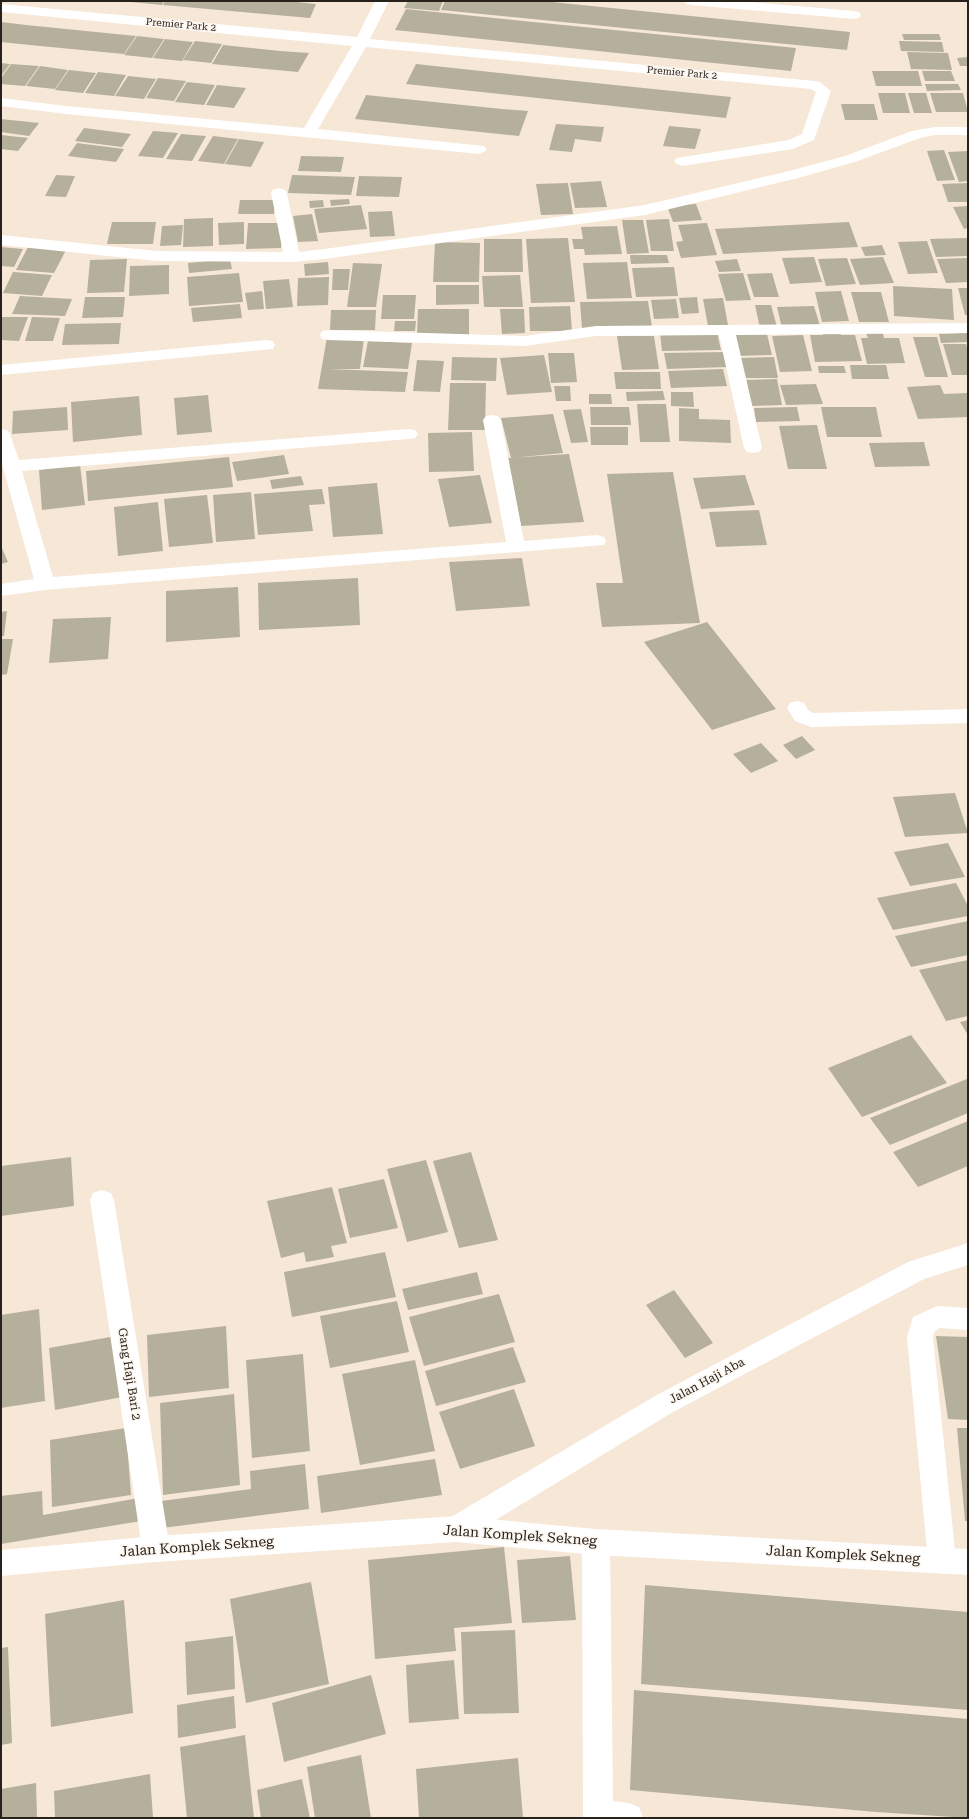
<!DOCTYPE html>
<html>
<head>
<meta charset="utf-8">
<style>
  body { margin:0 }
  #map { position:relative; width:969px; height:1819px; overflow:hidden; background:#f7e7d6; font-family:"Roboto Serif",serif }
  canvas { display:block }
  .frame { position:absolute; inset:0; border:2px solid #28221c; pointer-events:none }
</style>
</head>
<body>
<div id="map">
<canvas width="969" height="1819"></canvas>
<div class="frame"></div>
</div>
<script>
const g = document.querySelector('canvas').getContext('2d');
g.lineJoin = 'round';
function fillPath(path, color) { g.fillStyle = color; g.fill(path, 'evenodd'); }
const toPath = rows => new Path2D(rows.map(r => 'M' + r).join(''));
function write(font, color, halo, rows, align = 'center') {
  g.font = font + ' "Roboto Serif",serif'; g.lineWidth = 3; g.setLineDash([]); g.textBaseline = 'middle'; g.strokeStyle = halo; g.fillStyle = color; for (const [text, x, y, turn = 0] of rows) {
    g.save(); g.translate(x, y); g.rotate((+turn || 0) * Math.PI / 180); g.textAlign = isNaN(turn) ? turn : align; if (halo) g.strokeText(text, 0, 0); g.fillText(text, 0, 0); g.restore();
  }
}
fillPath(toPath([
  [121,1,164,1,162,5],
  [165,1,287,1,316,4,310,18,163,5],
  [408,1,443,1,439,11,404,8],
  [445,1,542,1,850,32,847,50,441,10],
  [406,9,533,22,796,48,791,71,395,30],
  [1,22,26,25,136,36,124,54,40,46,1,42],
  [902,34,939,34,941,40,904,40],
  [137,36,164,39,152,58,124,55],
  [165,39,193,42,182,61,153,58],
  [195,41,222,44,211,63,183,60],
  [899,41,942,42,944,52,901,51],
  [223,45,280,51,309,53,298,72,212,64],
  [907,52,948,53,952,70,911,69],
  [968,57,968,66,960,66,957,58],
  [1,63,10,64,1,76],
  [11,64,39,66,25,86,1,84,1,78],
  [416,64,537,77,731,97,726,118,406,84],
  [40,66,68,70,55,89,26,86],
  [69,70,96,73,83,93,55,90],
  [872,71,918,71,922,86,876,86],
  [922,71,951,71,955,81,925,81],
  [98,72,126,75,114,96,85,93],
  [128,76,156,79,144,99,115,96],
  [158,78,186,81,174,101,146,98],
  [187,82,215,85,204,105,175,102],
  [925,84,958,84,961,90,927,91],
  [217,85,246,88,234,108,206,105],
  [878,93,905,93,910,113,883,113],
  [908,93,926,93,932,113,914,113],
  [930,93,963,93,968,112,936,112],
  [366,95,502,109,528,111,519,136,355,119],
  [841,104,874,104,878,120,845,120],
  [1,119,39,123,29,136,1,132],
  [556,124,604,127,601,142,575,139,572,152,549,150],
  [669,126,701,129,695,149,663,146],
  [84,128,131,134,122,147,75,141],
  [153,131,178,133,163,158,138,156],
  [181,134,206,136,192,161,166,159],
  [1,135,28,138,18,151,1,149],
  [213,136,238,139,224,164,198,161],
  [239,139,264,142,251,167,225,164],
  [77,143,124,149,116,162,68,156],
  [944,150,955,180,937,181,927,151],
  [968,151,968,181,959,182,948,152],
  [301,156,344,157,341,172,298,171],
  [56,175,75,176,66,197,45,196],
  [292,175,355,177,351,195,288,193],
  [359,176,402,177,399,197,356,196],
  [601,181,607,207,575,208,570,183],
  [568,183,573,214,541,215,536,184],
  [968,183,968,202,948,202,942,184],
  [349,199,350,204,331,206,330,200],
  [240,200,275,200,274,214,238,214],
  [323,200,324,207,310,208,309,201],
  [696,204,702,220,673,222,667,206],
  [361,205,367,229,319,233,314,209],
  [968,206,968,228,964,229,953,207],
  [392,211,395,236,370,237,368,212],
  [312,214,318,241,298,242,293,216],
  [213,218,213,246,183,247,184,219],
  [669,219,674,251,651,251,646,220],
  [622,220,643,220,649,253,627,254],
  [112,222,156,222,153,244,107,244],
  [244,222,244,244,219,245,218,223],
  [849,222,858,247,723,254,715,229],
  [248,223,283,223,281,248,246,249],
  [707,223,717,255,681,258,676,242,683,241,678,225],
  [183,225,181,245,160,246,162,226],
  [617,226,622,254,585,255,584,249,574,249,572,239,583,239,581,227],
  [568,238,575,302,531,303,526,239],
  [968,238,968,256,936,257,930,239],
  [484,239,522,239,523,272,484,272],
  [927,241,938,273,908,274,898,242],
  [435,242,480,243,479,282,433,282],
  [882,245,886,255,865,256,861,247],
  [1,247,23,249,14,267,1,266],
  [28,247,66,250,54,273,16,270],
  [630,255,667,255,669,263,631,264],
  [814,257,822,282,790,284,782,258],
  [883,257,894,283,860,285,850,259],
  [847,258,856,284,826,286,818,259],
  [968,258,968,282,946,283,937,259],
  [127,259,124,292,87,293,90,260],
  [230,259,232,269,189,273,188,263],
  [737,259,741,271,719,272,715,261],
  [328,262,329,274,305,276,304,264],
  [627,262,632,298,587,299,583,263],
  [353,263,382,264,376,307,347,307],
  [169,265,169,294,129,296,130,266],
  [674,267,678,296,636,297,632,268],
  [333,269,350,269,348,290,332,290],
  [13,272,52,275,42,296,3,293],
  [239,273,243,302,189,306,187,277],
  [743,273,751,300,726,301,718,274],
  [772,273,779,297,754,297,747,274],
  [520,275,523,307,484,307,482,276],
  [329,277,328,305,297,306,298,278],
  [289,279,293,307,266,309,263,281],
  [436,285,479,285,479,304,436,305],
  [893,286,952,289,954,320,894,316],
  [958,288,968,288,968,315,965,315],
  [262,291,264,309,248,310,245,293],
  [841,291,849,321,822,322,815,292],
  [851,292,881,292,889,322,859,322],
  [383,295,416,295,414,319,381,319],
  [20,296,72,299,65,316,12,314],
  [85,297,125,297,123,317,82,318],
  [697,297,699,313,682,314,679,298],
  [723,298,728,325,708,326,703,299],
  [676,299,679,318,654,319,651,300],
  [648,301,652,327,582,328,580,302],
  [240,304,242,318,193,322,191,308],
  [755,305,771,305,777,327,760,328],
  [570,306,572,331,530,331,529,307],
  [814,306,820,326,782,328,777,307],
  [418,309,469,309,469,336,417,336],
  [500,309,524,309,525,333,502,334],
  [331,310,376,310,375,330,330,330],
  [1,317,28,317,19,341,1,340],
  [32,317,60,318,53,341,25,341],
  [395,321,416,321,415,331,394,331],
  [121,323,119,344,62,345,65,324],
  [717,332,721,350,662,351,660,333],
  [822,332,840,332,841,335,855,335,862,361,815,362,810,335,823,335],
  [866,333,883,333,884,338,899,338,905,363,867,364,861,338,868,338],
  [968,333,968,342,941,343,939,334],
  [767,334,772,355,736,356,732,335],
  [803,335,812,371,780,372,772,336],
  [617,336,654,336,659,369,622,370],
  [327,337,364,338,360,369,328,369,408,372,405,392,318,389],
  [913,337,937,337,948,377,925,377],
  [368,341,412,343,408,369,363,367],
  [943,344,966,344,968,350,968,375,952,375],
  [725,352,728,367,667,369,664,353],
  [548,353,574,353,577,382,551,383],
  [544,355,552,392,507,395,500,358],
  [452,357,497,358,496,381,451,380],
  [774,357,778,378,744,378,740,358],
  [417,360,444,361,440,392,413,391],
  [850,365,886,365,889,379,852,379],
  [818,366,844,366,846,373,819,373],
  [723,369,727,386,671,388,668,371],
  [614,372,660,372,661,389,616,389],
  [777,379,782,405,752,406,746,380],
  [450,383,486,383,485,430,448,430],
  [816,384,823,404,786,405,780,385],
  [940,385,944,394,968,393,968,417,918,419,907,387],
  [554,386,570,386,571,401,556,401],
  [663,391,665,400,627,401,626,392],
  [671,392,693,392,694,407,671,406],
  [589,394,611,394,612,404,589,404],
  [208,395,212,432,177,435,174,398],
  [139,396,142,435,73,442,71,402],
  [637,404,666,404,670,442,640,442],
  [67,407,68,430,12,434,13,411],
  [590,407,629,407,631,425,591,425],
  [797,407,800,421,756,422,754,408],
  [821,407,876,407,882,437,827,437],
  [679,408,699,409,699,419,730,420,731,443,679,441],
  [581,409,588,442,571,443,563,410],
  [553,414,563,453,511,458,501,418],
  [817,425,827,469,788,469,779,426],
  [590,427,628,427,628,445,591,445],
  [472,432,474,471,429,472,428,433],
  [924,442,930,466,875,467,869,443],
  [569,454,584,522,521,526,508,458],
  [284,455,289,474,237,481,232,462],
  [229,457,233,487,88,501,86,471],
  [80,465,85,505,42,510,39,470],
  [673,472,700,623,602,627,596,583,623,583,607,474],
  [480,475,492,523,449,527,438,479],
  [745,475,755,505,701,509,693,478],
  [301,476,304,485,272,489,270,480],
  [377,483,383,534,333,537,328,487],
  [322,489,325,504,309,505,313,531,258,535,254,494],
  [251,492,255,539,216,542,213,495],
  [207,495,213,543,169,547,164,499],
  [158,502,163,551,118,556,114,507],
  [759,510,767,545,716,547,709,512],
  [1,546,8,562,1,564],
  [522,558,530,606,456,611,449,562],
  [358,578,360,625,259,630,258,583],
  [238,587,240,637,166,642,166,591],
  [7,611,4,636,1,636,1,612],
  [111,617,108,659,49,663,53,619],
  [707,622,776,709,712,730,644,642],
  [1,639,13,639,7,674,1,675],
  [802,736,815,750,796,759,783,745],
  [761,743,778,761,751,773,733,754],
  [955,793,968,833,905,837,893,797],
  [948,843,965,877,910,886,894,852],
  [956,883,968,906,968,916,893,930,877,898],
  [968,921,968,955,911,967,895,936],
  [968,960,968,1016,946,1021,919,970],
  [968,1020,968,1035,960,1022],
  [911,1035,947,1083,862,1117,828,1068],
  [967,1079,968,1113,890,1145,870,1118],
  [968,1121,968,1166,918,1187,893,1152],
  [471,1152,498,1240,459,1248,433,1161],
  [71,1157,74,1206,1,1216,1,1166],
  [426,1160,448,1232,407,1242,387,1169],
  [384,1179,398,1228,350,1238,338,1189],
  [332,1187,347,1243,331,1246,334,1257,306,1262,304,1252,281,1258,267,1201],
  [385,1252,396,1297,292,1317,284,1272],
  [477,1272,483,1294,408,1310,402,1289],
  [674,1290,713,1343,685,1358,646,1305],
  [499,1294,515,1342,424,1366,409,1317],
  [397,1301,409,1352,330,1368,320,1316],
  [39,1309,45,1401,1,1408,1,1315],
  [226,1326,229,1388,149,1397,147,1335],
  [116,1336,122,1397,55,1410,49,1348],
  [936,1336,968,1337,968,1420,948,1419],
  [513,1347,526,1382,436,1406,425,1371],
  [303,1354,310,1451,252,1458,246,1360],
  [415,1360,435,1451,360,1465,342,1374],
  [514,1389,535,1446,460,1469,439,1412],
  [234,1394,240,1485,163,1495,160,1403],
  [126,1428,131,1495,52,1507,50,1440],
  [957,1428,968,1428,968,1521,965,1521],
  [435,1459,442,1495,321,1513,317,1476],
  [305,1464,309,1509,155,1529,154,1502,251,1489,250,1471],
  [42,1491,43,1515,139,1498,141,1521,1,1544,1,1496],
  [504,1547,512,1623,454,1628,456,1651,375,1659,368,1560],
  [570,1556,576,1620,522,1623,517,1560],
  [311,1582,329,1684,246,1703,230,1599],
  [645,1585,968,1612,968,1710,641,1684],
  [124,1600,133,1713,51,1727,45,1614],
  [515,1630,519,1713,464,1714,461,1632],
  [233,1636,235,1689,187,1695,185,1642],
  [8,1647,12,1743,1,1745,1,1648],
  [454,1660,459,1719,409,1723,406,1665],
  [371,1675,386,1734,284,1762,272,1703],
  [634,1690,968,1719,968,1818,876,1812,630,1790],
  [234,1696,236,1728,178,1738,177,1705],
  [245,1735,254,1818,187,1818,180,1747],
  [361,1755,371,1818,315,1818,307,1767],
  [518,1758,523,1818,419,1818,416,1769],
  [150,1774,153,1818,55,1818,54,1791],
  [302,1779,310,1818,261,1818,257,1790],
  [36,1783,37,1818,1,1818,1,1789]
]), '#b5b09c');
fillPath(toPath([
  [375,1,389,1,370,39,815,81,820,82,831,91,814,140,793,149,682,166,677,164,674,161,677,158,789,140,802,134,816,92,811,89,366,47,318,129,484,146,487,149,484,152,479,154,66,114,1,106,1,98,66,106,304,128,352,46,1,12,1,4,357,37,375,1],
  [684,1,739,1,854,11,859,12,861,15,859,18,854,19,691,5,686,4,684,1],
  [935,127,968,127,968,135,935,135,920,138,855,162,798,178,645,215,324,259,292,262,157,261,1,245,1,235,157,251,283,252,271,193,273,190,279,188,285,190,287,193,299,252,324,249,645,205,789,171,845,156,912,131,935,127],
  [968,323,968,333,736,335,762,448,759,452,753,453,747,452,744,448,719,335,596,336,525,346,328,340,322,339,320,335,322,331,328,330,525,336,596,326,968,323],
  [267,340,273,341,275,345,273,349,1,375,1,365,267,340],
  [492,415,498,416,501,420,524,541,597,535,604,537,606,541,604,545,45,590,1,596,1,584,34,579,1,460,1,429,7,430,10,434,19,460,409,429,415,430,418,434,415,438,409,439,22,471,53,577,506,542,483,420,486,416,492,415],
  [797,701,804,703,809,711,813,713,968,709,968,723,811,727,795,721,787,708,790,703,797,701],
  [102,1190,111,1193,114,1200,170,1549,166,1558,156,1562,146,1558,142,1549,90,1200,93,1193,102,1190],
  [968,1243,968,1265,924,1279,673,1412,466,1538,456,1542,446,1538,442,1529,446,1520,655,1396,908,1262,968,1243],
  [937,1306,968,1308,968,1330,940,1328,934,1332,933,1337,956,1561,952,1570,942,1574,932,1570,928,1561,907,1337,913,1317,937,1306],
  [596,1529,606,1533,610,1542,613,1801,628,1803,639,1807,643,1818,583,1818,582,1542,586,1533,596,1529]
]), '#fff');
fillPath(toPath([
  [456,1516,596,1529,968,1549,968,1575,596,1555,456,1542,156,1562,1,1576,1,1550,156,1536,456,1516]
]), '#fff');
write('10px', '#28221c', '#fdf6ef', [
  ["Premier Park 2",181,25,5],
  ["Premier Park 2",682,73,5]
]);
write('12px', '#28221c', '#fdf6ef', [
  ["Gang Haji Bari 2",129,1374,81],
  ["Jalan Haji Aba",707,1381,-28]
]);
write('14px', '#28221c', '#fdf6ef', [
  ["Jalan Komplek Sekneg",520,1536,4],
  ["Jalan Komplek Sekneg",197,1547,-4],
  ["Jalan Komplek Sekneg",843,1555,3]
]);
</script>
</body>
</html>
